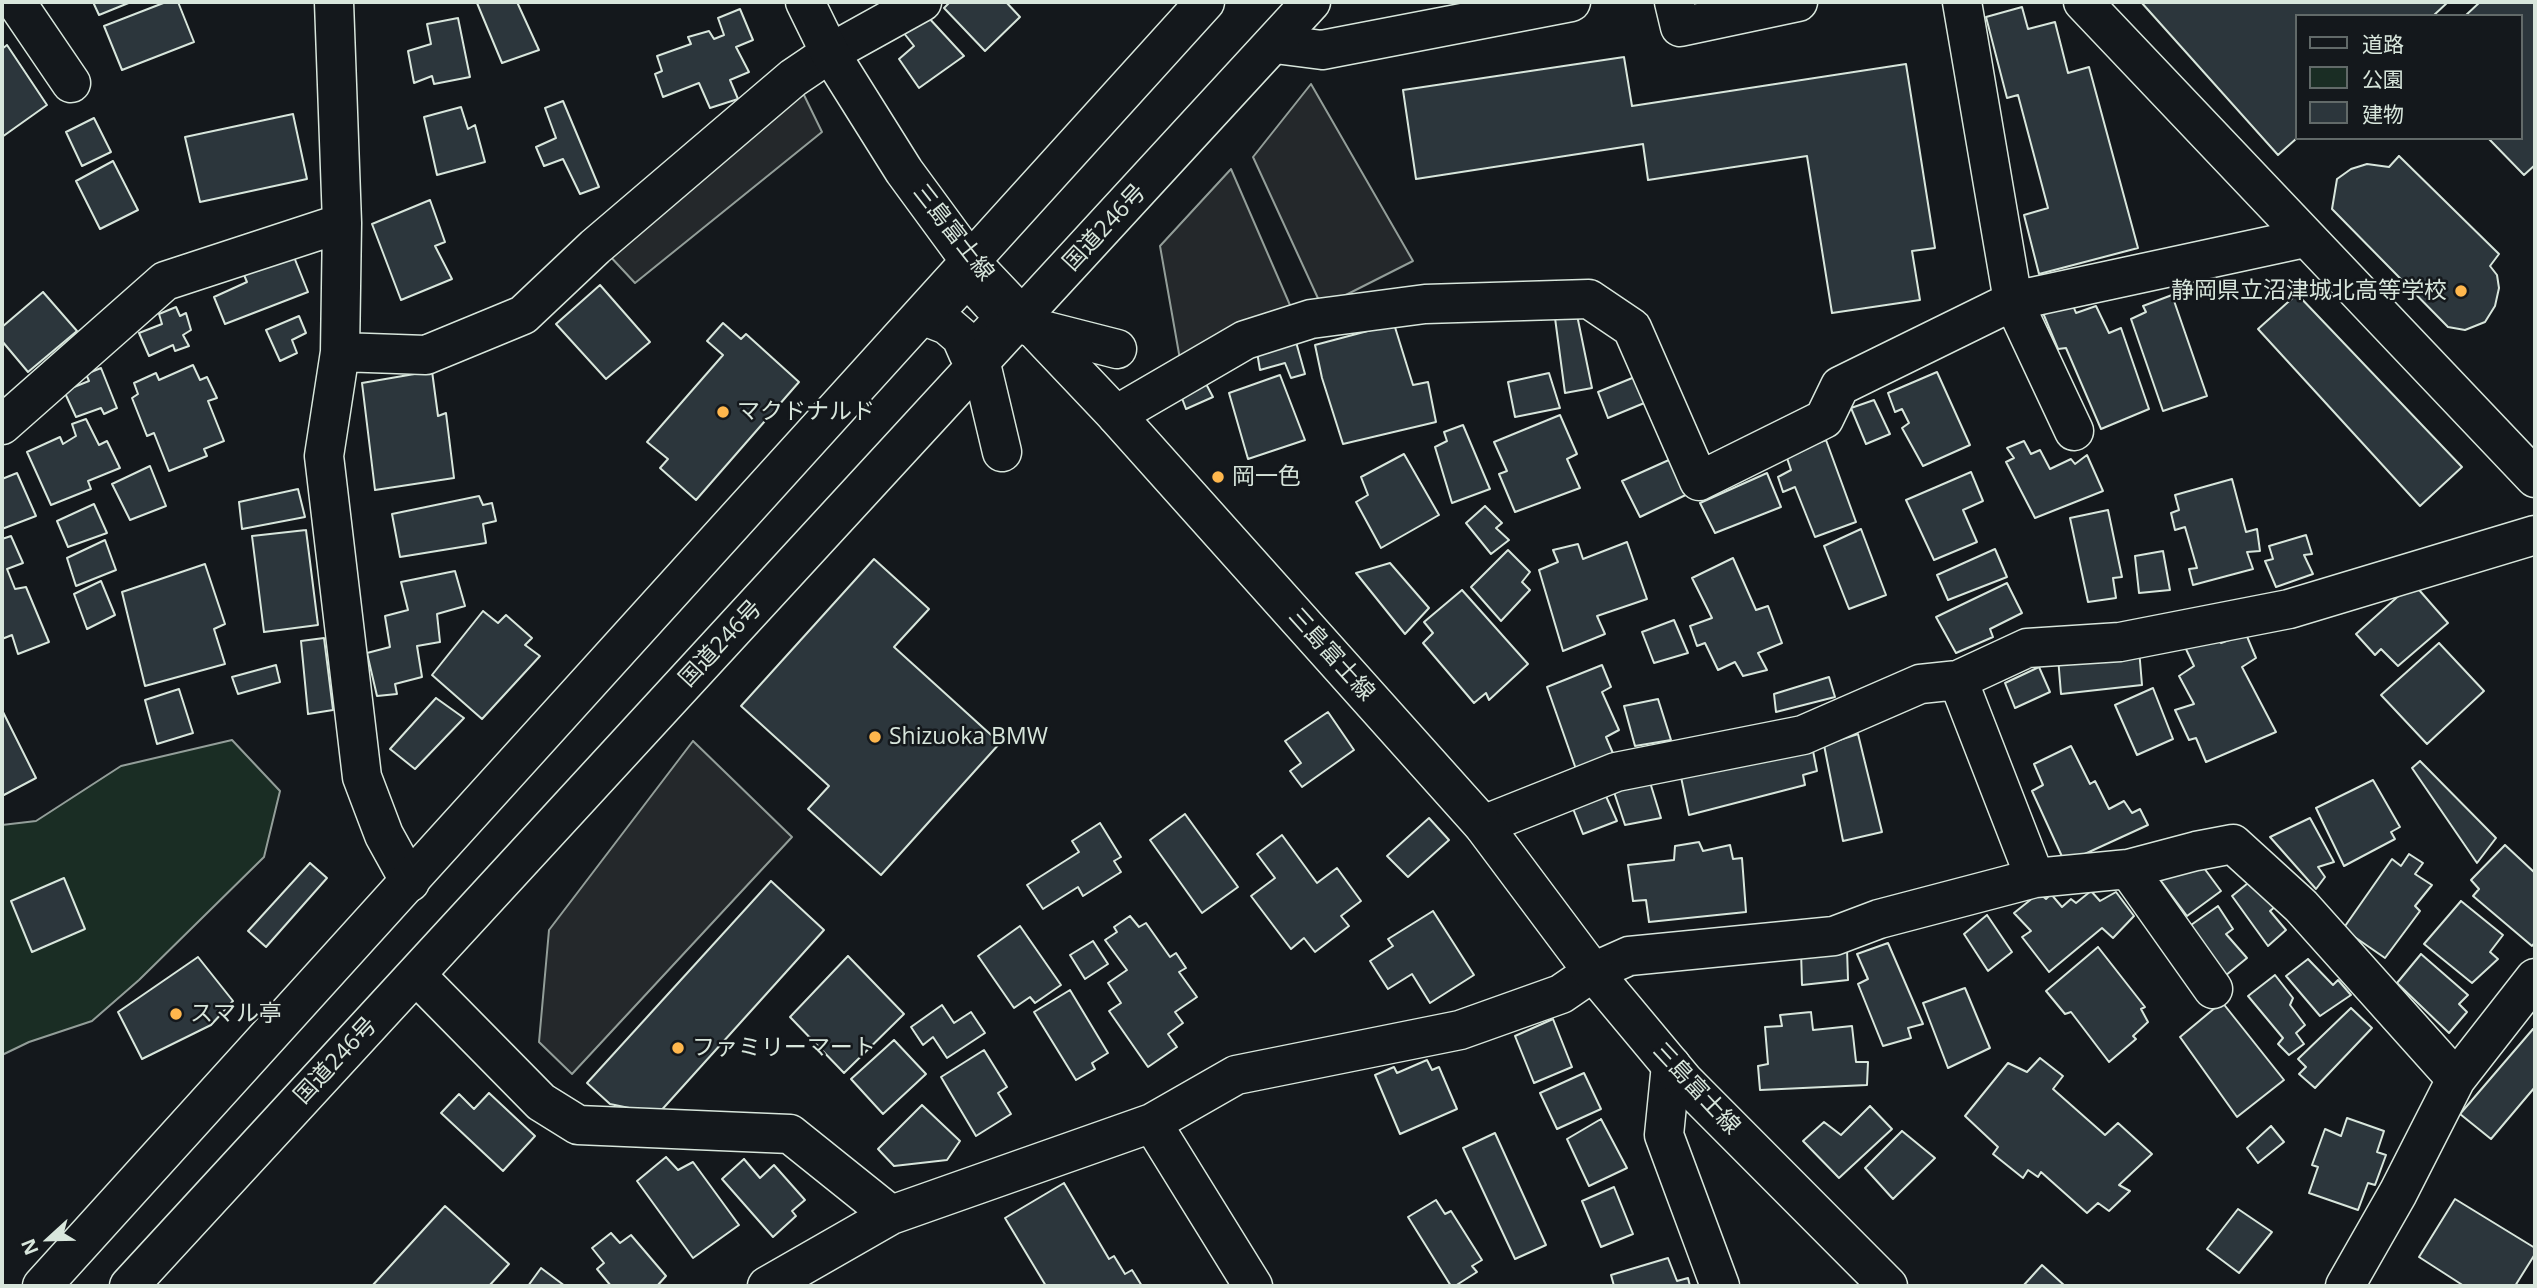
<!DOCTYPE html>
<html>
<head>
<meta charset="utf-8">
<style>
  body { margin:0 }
  #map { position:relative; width:2537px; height:1288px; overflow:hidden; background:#14181c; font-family:"Open Sans","Noto Sans JP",sans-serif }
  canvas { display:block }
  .frame { position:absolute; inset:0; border:4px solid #d8e6dc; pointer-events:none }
  .legend { position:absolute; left:2295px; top:14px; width:228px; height:126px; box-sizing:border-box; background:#14181c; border:2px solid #626a69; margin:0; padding:9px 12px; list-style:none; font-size:21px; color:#d8e6dc }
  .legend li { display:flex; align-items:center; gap:14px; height:35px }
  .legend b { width:35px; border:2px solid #626a69 }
  .north { position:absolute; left:14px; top:1204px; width:70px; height:70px; -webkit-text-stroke:5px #14181c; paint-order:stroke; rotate:248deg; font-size:19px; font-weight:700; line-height:28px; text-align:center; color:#d8e6dc }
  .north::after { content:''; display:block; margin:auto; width:24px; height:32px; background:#d8e6dc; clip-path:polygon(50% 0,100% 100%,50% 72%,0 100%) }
</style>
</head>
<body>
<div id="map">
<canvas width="2537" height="1288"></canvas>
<div class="frame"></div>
<ul class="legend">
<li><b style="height:9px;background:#14181c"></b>道路</li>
<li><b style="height:19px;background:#1a2d24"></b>公園</li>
<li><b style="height:19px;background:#2c363c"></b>建物</li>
</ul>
<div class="north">N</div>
</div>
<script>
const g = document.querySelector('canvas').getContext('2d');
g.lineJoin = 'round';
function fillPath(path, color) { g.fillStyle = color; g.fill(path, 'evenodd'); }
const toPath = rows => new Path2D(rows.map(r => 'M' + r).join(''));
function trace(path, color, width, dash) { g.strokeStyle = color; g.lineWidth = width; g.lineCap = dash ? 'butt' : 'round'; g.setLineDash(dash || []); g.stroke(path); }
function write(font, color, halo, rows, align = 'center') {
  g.font = font + ' "Open Sans","Noto Sans JP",sans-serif'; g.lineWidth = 5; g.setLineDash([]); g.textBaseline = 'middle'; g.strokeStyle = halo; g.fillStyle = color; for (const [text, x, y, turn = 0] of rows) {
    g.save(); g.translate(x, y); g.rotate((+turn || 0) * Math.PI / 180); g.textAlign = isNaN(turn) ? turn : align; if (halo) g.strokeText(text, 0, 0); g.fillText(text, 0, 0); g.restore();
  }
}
const green = toPath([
  [232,740,280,791,264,857,139,980,92,1021,29,1042,2,1055,2,825,36,821,121,766,232,740]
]);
fillPath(green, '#1a2d24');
trace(green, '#939e99', 2);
const parking = toPath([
  [1311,84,1413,261,1322,307,1253,157,1311,84],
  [803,93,822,132,635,283,607,253,803,93],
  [1231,169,1293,312,1181,365,1160,246,1231,169],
  [693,741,792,837,572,1074,539,1042,549,930,693,741]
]);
fillPath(parking, '#24282b');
trace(parking, '#939e99', 2);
const building = toPath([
  [93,2,131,2,99,15,93,2],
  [166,2,178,2,194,42,122,70,104,26,166,2],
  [479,2,517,2,539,50,502,63,477,3,479,2],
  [950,2,1006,2,1020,17,985,51,944,8,950,2],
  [2141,2,2448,2,2433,16,2297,16,2297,138,2278,155,2141,2],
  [2480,2,2535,2,2535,165,2524,175,2488,138,2521,138,2521,16,2465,16,2480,2],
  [2022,7,2028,29,2055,22,2068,73,2089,67,2138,248,2039,274,2024,215,2048,208,2018,95,2007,98,1986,17,2022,7],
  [740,9,753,40,736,47,749,72,730,80,738,99,710,108,699,83,663,97,655,74,662,71,657,56,691,44,688,37,709,31,714,39,724,35,718,18,740,9],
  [928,17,964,56,919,88,899,59,914,46,903,32,928,17],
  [458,18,470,77,434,84,432,76,414,83,408,51,431,44,427,24,458,18],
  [7,45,47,105,2,137,2,49,7,45],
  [1624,57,1632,106,1906,64,1935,248,1912,251,1920,300,1832,313,1807,156,1648,180,1643,144,1416,179,1403,90,1624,57],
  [563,101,599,187,580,194,563,159,544,166,536,147,556,138,545,108,563,101],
  [461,107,468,129,475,125,485,162,437,175,424,117,461,107],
  [293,114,307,179,200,202,185,137,293,114],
  [94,118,111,152,82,166,66,132,94,118],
  [2399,156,2499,254,2490,266,2497,275,2499,288,2495,306,2485,322,2465,330,2448,327,2332,209,2337,179,2351,169,2367,164,2389,167,2399,156],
  [113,161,138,210,100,229,76,181,113,161],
  [430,200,445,242,435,246,452,279,401,300,372,224,430,200],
  [294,257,308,292,225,324,214,297,247,282,244,275,294,257],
  [600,285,650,342,606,379,556,324,600,285],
  [43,292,77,331,28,372,2,341,2,327,43,292],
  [2297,294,2462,467,2420,506,2258,329,2297,294],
  [2172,295,2207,396,2163,411,2131,319,2146,312,2143,306,2172,295],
  [2072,303,2076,313,2096,306,2109,333,2121,328,2149,409,2101,429,2066,348,2058,349,2043,313,2072,303],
  [176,307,180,316,186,313,191,330,183,335,189,346,175,351,173,345,149,356,139,333,162,324,159,314,176,307],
  [1577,315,1592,388,1565,393,1555,318,1577,315],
  [299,316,306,333,292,340,297,353,280,361,266,330,299,316],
  [723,323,741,339,746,334,799,382,696,500,660,468,668,459,647,442,723,355,707,341,723,323],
  [1394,324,1413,385,1428,382,1436,422,1343,444,1322,378,1315,345,1394,324],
  [1296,342,1305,374,1291,378,1285,363,1260,370,1257,352,1296,342],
  [193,365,200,380,207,377,217,398,208,401,224,441,204,449,207,456,169,471,154,433,147,436,132,398,138,394,134,383,156,373,159,380,193,365],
  [101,368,117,408,104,414,101,408,76,417,64,391,89,381,86,374,101,368],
  [432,371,438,416,446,413,454,478,375,490,362,383,432,371],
  [1937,372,1970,445,1923,466,1902,428,1909,423,1902,409,1895,412,1888,393,1937,372],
  [1549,373,1560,408,1515,417,1508,382,1549,373],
  [1642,374,1654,399,1608,418,1598,392,1642,374],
  [1280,375,1305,440,1248,459,1229,393,1280,375],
  [1205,382,1213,397,1186,409,1180,393,1205,382],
  [1874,400,1890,434,1866,444,1851,408,1874,400],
  [1560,415,1577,454,1567,459,1580,488,1515,512,1499,474,1507,471,1494,442,1560,415],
  [86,419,99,445,107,441,120,468,88,481,91,489,51,505,27,452,60,437,63,444,76,436,72,424,86,419],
  [1463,425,1490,489,1452,503,1435,447,1447,441,1444,432,1463,425],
  [1826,440,1856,522,1815,537,1795,487,1783,492,1778,477,1791,470,1786,455,1826,440],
  [2024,441,2031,454,2040,450,2050,469,2071,459,2075,464,2087,455,2103,491,2035,518,2006,462,2014,458,2007,448,2024,441],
  [1404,454,1439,515,1381,548,1356,502,1368,495,1361,477,1404,454],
  [1680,455,1696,490,1640,517,1622,481,1680,455],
  [150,466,166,506,130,520,112,484,150,466],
  [1971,472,1983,501,1963,510,1977,542,1934,560,1906,500,1971,472],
  [17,473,36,516,2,529,2,479,17,473],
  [1767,473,1781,507,1715,533,1700,503,1767,473],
  [2232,479,2246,532,2257,529,2260,551,2247,552,2253,569,2193,585,2189,569,2197,568,2185,527,2175,530,2171,513,2179,510,2175,495,2232,479],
  [298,489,305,517,242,529,239,502,298,489],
  [479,496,483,505,492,503,496,521,483,524,486,543,400,557,392,514,479,496],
  [94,504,107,533,68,547,57,521,94,504],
  [1485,506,1502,523,1496,528,1509,540,1491,554,1466,523,1485,506],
  [2108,510,2122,577,2113,578,2116,598,2088,602,2070,518,2108,510],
  [1861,529,1886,595,1849,609,1824,546,1861,529],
  [306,530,318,625,264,632,252,536,306,530],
  [2306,535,2312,554,2304,555,2313,574,2276,587,2265,561,2273,559,2269,546,2306,535],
  [11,536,23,563,7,569,15,589,26,587,49,642,18,654,12,635,2,639,2,539,11,536],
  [105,540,116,570,76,586,67,558,105,540],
  [1627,542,1647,599,1597,616,1605,634,1563,651,1539,570,1558,562,1553,550,1578,544,1583,559,1627,542],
  [1995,549,2007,577,1948,600,1937,575,1995,549],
  [1508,550,1530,572,1522,582,1530,590,1501,621,1471,587,1508,550],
  [2163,551,2170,590,2139,593,2135,556,2163,551],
  [1733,558,1756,610,1768,606,1782,643,1758,653,1767,670,1743,676,1735,662,1718,670,1705,643,1697,646,1690,626,1712,618,1692,578,1733,558],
  [874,559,929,609,894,647,1000,743,881,875,808,809,829,786,741,706,874,559],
  [1390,563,1429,608,1405,634,1356,573,1390,563],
  [205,564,225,624,214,629,225,664,145,686,122,592,205,564],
  [455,571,465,606,437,614,440,642,417,646,422,677,395,684,397,694,377,696,367,653,390,647,385,616,408,610,401,582,455,571],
  [101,581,115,615,87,629,74,594,101,581],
  [2007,583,2022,613,1990,629,1993,637,1956,653,1936,617,2007,583],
  [2413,583,2448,623,2398,666,2381,649,2375,655,2356,634,2413,583],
  [1462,590,1528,664,1489,700,1486,693,1474,703,1423,643,1433,633,1424,622,1462,590],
  [483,611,498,623,506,615,532,638,525,645,540,656,482,719,432,675,483,611],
  [1674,620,1688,653,1654,663,1642,632,1674,620],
  [2246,634,2256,658,2242,667,2276,732,2206,762,2196,738,2189,740,2175,710,2194,704,2179,676,2194,666,2185,647,2213,635,2221,643,2246,634],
  [324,638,333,710,308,714,301,641,324,638],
  [2439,643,2484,691,2427,744,2381,695,2439,643],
  [2139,649,2142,685,2061,694,2058,657,2139,649],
  [276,665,280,682,238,694,232,677,276,665],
  [1602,665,1611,687,1602,692,1619,730,1606,737,1615,758,1577,772,1547,687,1602,665],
  [2039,667,2050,692,2015,708,2005,683,2039,667],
  [1829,677,1835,697,1776,712,1774,694,1829,677],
  [2153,688,2173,739,2137,755,2115,705,2153,688],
  [179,689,193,733,157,744,145,700,179,689],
  [436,698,464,718,415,769,390,749,436,698],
  [1658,699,1671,740,1635,746,1624,706,1658,699],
  [2,710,36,778,2,796,2,710],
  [1328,712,1354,750,1302,787,1290,771,1301,763,1285,741,1328,712],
  [1858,734,1882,832,1843,841,1824,745,1858,734],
  [1811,741,1817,771,1803,775,1805,785,1689,815,1681,777,1811,741],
  [2071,746,2090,784,2095,781,2109,809,2124,801,2132,813,2140,809,2148,825,2065,863,2032,791,2043,785,2034,764,2071,746],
  [2420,761,2496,838,2477,863,2412,768,2420,761],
  [1649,779,1661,818,1625,825,1613,789,1649,779],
  [2373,780,2400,827,2391,832,2395,839,2344,866,2316,808,2373,780],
  [1605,794,1617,821,1583,834,1572,806,1605,794],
  [1185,814,1238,887,1202,913,1150,840,1185,814],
  [1429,818,1449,840,1408,877,1387,856,1429,818],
  [2310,818,2334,862,2318,867,2325,877,2316,889,2270,837,2310,818],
  [1100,823,1121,857,1114,861,1121,872,1083,896,1078,887,1043,909,1027,885,1079,852,1072,841,1100,823],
  [1282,835,1317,883,1337,868,1361,901,1341,916,1349,926,1315,952,1304,938,1291,949,1251,896,1275,878,1257,854,1282,835],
  [1699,842,1703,851,1730,845,1733,859,1742,858,1746,912,1649,922,1646,900,1633,901,1628,865,1674,860,1675,846,1699,842],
  [2505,845,2535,873,2535,942,2532,946,2473,896,2479,889,2471,880,2505,845],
  [2409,854,2423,863,2415,874,2432,885,2415,906,2420,911,2385,958,2343,929,2392,859,2401,866,2409,854],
  [310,863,327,878,266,947,248,931,310,863],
  [2201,864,2221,891,2187,916,2161,881,2181,867,2201,864],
  [64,878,85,929,32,952,11,901,64,878],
  [2253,879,2276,906,2270,911,2286,930,2268,946,2232,896,2253,879],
  [771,881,824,930,658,1114,610,1104,587,1083,771,881],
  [2091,891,2100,901,2116,892,2134,916,2113,938,2102,928,2049,972,2022,937,2031,931,2014,913,2039,893,2046,899,2051,894,2062,907,2071,899,2076,903,2091,891],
  [2461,901,2503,935,2490,952,2498,959,2472,983,2424,944,2461,901],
  [2218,906,2233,929,2226,934,2247,958,2225,976,2191,925,2218,906],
  [1433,911,1474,975,1430,1003,1412,974,1388,989,1370,961,1393,946,1388,939,1433,911],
  [1987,915,2012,952,1988,971,1964,934,1987,915],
  [1130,916,1139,927,1146,923,1170,957,1176,953,1186,968,1179,972,1197,997,1175,1012,1183,1023,1168,1034,1177,1047,1148,1067,1109,1011,1121,1003,1108,983,1127,970,1105,940,1117,932,1114,927,1130,916],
  [1020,926,1061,985,1035,1003,1030,997,1014,1008,978,956,1020,926],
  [1093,941,1108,964,1085,979,1070,955,1093,941],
  [1888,943,1923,1024,1908,1028,1911,1038,1883,1046,1858,984,1868,979,1857,954,1888,943],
  [2098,947,2145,1007,2141,1009,2148,1022,2133,1036,2136,1039,2109,1062,2071,1012,2065,1014,2046,991,2098,947],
  [1847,949,1848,980,1802,985,1801,951,1847,949],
  [2421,954,2468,995,2459,1004,2467,1012,2449,1033,2397,983,2421,954],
  [848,956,904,1014,844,1073,790,1017,848,956],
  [198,957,233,1001,211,1025,142,1059,118,1012,198,957],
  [2308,959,2333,985,2338,980,2351,995,2320,1016,2286,976,2308,959],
  [2275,975,2293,998,2290,1005,2305,1025,2296,1033,2304,1044,2289,1055,2278,1044,2283,1038,2248,996,2275,975],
  [1965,988,1990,1048,1948,1068,1923,1003,1965,988],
  [1070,990,1108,1053,1092,1063,1095,1069,1076,1080,1034,1012,1070,990],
  [2222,1002,2284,1080,2237,1117,2180,1037,2222,1002],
  [942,1005,954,1023,971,1012,985,1033,947,1058,933,1037,923,1045,911,1027,942,1005],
  [2351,1008,2372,1028,2315,1088,2299,1074,2306,1067,2298,1059,2351,1008],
  [1811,1012,1813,1030,1852,1026,1856,1062,1868,1062,1867,1085,1760,1090,1758,1066,1768,1064,1765,1027,1782,1026,1780,1015,1811,1012],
  [1553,1019,1572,1067,1534,1083,1515,1036,1553,1019],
  [2533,1029,2535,1031,2535,1087,2491,1139,2460,1114,2533,1029],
  [894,1040,926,1074,883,1114,851,1079,894,1040],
  [984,1050,1007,1087,998,1093,1011,1114,976,1136,941,1077,984,1050],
  [2040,1058,2063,1076,2053,1089,2105,1135,2118,1123,2152,1154,2119,1185,2130,1191,2109,1211,2098,1203,2087,1213,2041,1172,2038,1177,2028,1170,2023,1178,1993,1154,1998,1147,1965,1116,2008,1063,2027,1072,2040,1058],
  [1427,1060,1432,1070,1439,1067,1457,1109,1400,1134,1375,1075,1394,1067,1397,1073,1427,1060],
  [1584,1073,1601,1109,1557,1129,1540,1093,1584,1073],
  [489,1093,535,1136,503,1171,441,1113,459,1094,474,1109,489,1093],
  [922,1105,960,1141,947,1160,894,1166,878,1149,922,1105],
  [1870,1106,1892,1129,1839,1178,1803,1141,1824,1122,1841,1135,1870,1106],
  [2347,1118,2384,1131,2377,1152,2386,1155,2375,1185,2368,1183,2358,1210,2309,1193,2318,1167,2312,1165,2325,1129,2341,1136,2347,1118],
  [1601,1119,1627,1168,1589,1186,1567,1139,1601,1119],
  [2271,1126,2284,1142,2258,1163,2247,1148,2271,1126],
  [1902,1131,1935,1158,1893,1199,1865,1168,1902,1131],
  [1495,1133,1546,1245,1515,1259,1463,1148,1495,1133],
  [666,1157,678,1170,693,1162,739,1225,693,1258,637,1181,666,1157],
  [744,1159,760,1178,774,1165,805,1200,792,1211,796,1216,773,1237,722,1179,744,1159],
  [1064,1183,1109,1259,1114,1256,1125,1274,1132,1270,1142,1286,1046,1286,1005,1218,1064,1183],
  [1614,1187,1633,1234,1601,1247,1582,1201,1614,1187],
  [2455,1199,2535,1248,2535,1254,2515,1286,2464,1286,2419,1257,2455,1199],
  [1436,1200,1445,1214,1451,1211,1482,1260,1472,1266,1477,1272,1455,1286,1451,1286,1408,1217,1436,1200],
  [445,1206,509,1264,489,1286,372,1286,445,1206],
  [2238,1209,2272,1232,2239,1273,2207,1249,2238,1209],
  [611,1233,620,1243,631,1235,666,1276,657,1286,611,1286,597,1269,604,1263,592,1248,611,1233],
  [1668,1258,1677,1281,1688,1278,1690,1286,1614,1286,1611,1275,1668,1258],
  [2042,1265,2065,1286,2023,1286,2042,1265],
  [541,1268,565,1286,528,1286,541,1268]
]);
fillPath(building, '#2c363c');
trace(building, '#d8e6dc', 2);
const minor = toPath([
  [16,2,71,83],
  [334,2,342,223,340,352,324,456,362,777,384,835,410,882],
  [1674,2,1680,27,1798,2],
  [1962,2,2013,301,2305,238],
  [2083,2,2535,478],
  [1275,44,1322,50,1571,2],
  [971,273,978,289,992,304,1007,312,1003,320,977,347,968,353,961,337,947,325,929,318,971,273],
  [1019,324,1117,349],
  [977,347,1002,452],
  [340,352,426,355,523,315,595,247,793,78,830,53,922,2],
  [1116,415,1245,340,1311,319,1425,304,1589,299,1632,328,1699,481,1824,419,1840,386,2013,301,2074,431],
  [2,425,165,281,342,223],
  [1958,680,2035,878],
  [1483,825,1616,772,1803,735,1920,684,1958,680,2027,648,2120,642,2289,609,2535,535],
  [2128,869,2213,989],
  [416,975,541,1102,578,1125,790,1134,891,1215],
  [1671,1065,1664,1135,1720,1286],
  [1152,1123,1253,1286],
  [767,1286,891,1215,1152,1123,1236,1075,1460,1030,1561,994,1593,972,1629,956,1834,936,1879,919,2035,878,2128,869,2196,851,2233,844,2301,906,2456,1079],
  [2345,1286,2398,1193,2456,1079,2535,978]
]);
const major = toPath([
  [805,2,830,53,904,171,970,261,1116,415,1483,825,1593,972,1684,1081,1888,1286]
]);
const highway = toPath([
  [42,1286,1205,2],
  [129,1286,1311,2]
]);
trace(minor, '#d8e6dc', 41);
trace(major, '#d8e6dc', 41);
trace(highway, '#d8e6dc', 41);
trace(minor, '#14181c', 38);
trace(major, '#14181c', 38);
trace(highway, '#14181c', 38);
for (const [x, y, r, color] of [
  [2461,291,7,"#ffb74d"],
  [723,412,7,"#ffb74d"],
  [1218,477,7,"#ffb74d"],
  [875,737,7,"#ffb74d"],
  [176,1014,7,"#ffb74d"],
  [678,1048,7,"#ffb74d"]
]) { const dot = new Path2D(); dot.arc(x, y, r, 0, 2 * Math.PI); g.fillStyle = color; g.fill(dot); trace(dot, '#14181c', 2.5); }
write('23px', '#d8e6dc', '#14181c', [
  ["国道246号",1105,228,-47],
  ["三島富士線",953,233,52],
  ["国道246号",721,644,-47],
  ["三島富士線",1331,655,48],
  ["国道246号",336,1061,-47],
  ["三島富士線",1696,1089,47]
]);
write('23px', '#d8e6dc', '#14181c', [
  ["静岡県立沼津城北高等学校",2447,291,"right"],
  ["マクドナルド",737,412],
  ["岡一色",1232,477],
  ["Shizuoka BMW",889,737],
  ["スマル亭",190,1014],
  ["ファミリーマート",692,1048]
], 'left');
</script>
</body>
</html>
